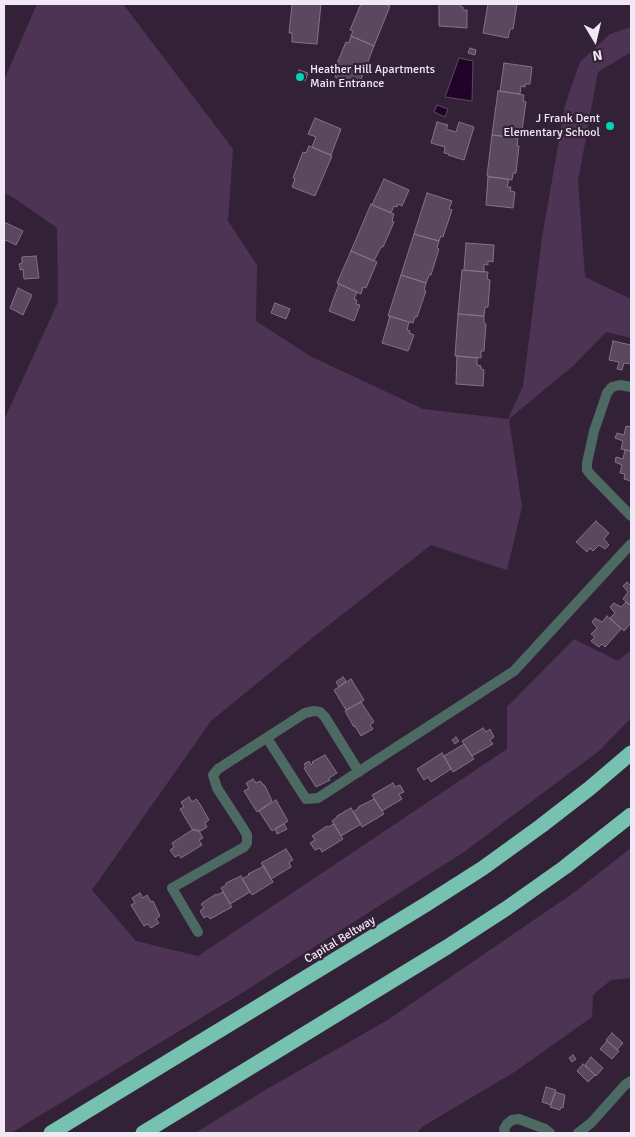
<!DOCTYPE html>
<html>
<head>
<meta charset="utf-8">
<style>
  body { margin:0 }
  #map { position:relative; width:635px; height:1137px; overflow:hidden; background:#332237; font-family:Signika,sans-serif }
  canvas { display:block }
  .frame { position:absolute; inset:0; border:5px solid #f2e7f4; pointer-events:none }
  .north { position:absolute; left:570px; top:15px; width:50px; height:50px; -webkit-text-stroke:4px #332237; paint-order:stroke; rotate:171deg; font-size:14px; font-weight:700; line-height:20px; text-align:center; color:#f2e7f4 }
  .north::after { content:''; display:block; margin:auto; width:18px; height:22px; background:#f2e7f4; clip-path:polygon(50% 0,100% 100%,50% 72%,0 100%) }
</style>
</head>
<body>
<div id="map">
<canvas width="635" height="1137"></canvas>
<div class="frame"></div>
<div class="north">N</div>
</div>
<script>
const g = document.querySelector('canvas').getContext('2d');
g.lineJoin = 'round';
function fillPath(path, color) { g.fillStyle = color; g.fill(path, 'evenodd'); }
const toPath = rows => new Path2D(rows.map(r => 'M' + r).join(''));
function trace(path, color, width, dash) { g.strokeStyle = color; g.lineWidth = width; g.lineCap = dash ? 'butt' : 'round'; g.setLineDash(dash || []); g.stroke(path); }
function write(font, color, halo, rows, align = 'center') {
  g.font = font + ' Signika,sans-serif'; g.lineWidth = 4.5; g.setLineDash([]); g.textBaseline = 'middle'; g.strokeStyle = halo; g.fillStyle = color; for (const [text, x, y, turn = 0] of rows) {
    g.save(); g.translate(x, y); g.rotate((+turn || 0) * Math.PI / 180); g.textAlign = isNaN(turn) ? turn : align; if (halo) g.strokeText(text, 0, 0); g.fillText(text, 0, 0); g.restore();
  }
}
fillPath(toPath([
  [37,4,123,4,233,149,228,221,257,265,256,321,310,356,423,409,508,419,523,386,542,238,565,105,580,62,610,34,631,27,631,52,598,72,578,181,585,277,631,299,631,338,606,332,574,365,509,419,522,507,507,570,431,545,316,635,211,721,92,890,136,941,198,956,507,749,507,707,574,639,618,661,631,650,631,718,599,751,464,852,237,996,11,1133,4,1133,4,420,58,302,57,228,14,198,4,193,4,80],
  [631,848,631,978,611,980,593,995,592,1017,516,1071,422,1127,417,1133,195,1133,267,1089,386,1021,572,894]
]), '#4e3454');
const water = toPath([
  [459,58,473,61,472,101,445,97,459,58],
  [437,105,448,109,445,117,434,112,437,105]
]);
fillPath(water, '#210228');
trace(water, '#604765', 1);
const building = toPath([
  [295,4,321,4,317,44,292,42,292,33,289,33,292,5,295,4],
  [361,4,384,4,390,6,374,46,351,36,353,31,350,30,361,4],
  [439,4,460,4,460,6,463,7,463,10,467,10,467,28,439,26,439,4],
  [488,4,517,4,513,29,510,29,508,38,483,33,488,4],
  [351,36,374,46,358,87,335,77,338,69,335,68,346,42,349,43,351,36],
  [470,48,476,50,475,55,468,53,470,48],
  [504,63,532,67,530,84,525,84,525,87,521,86,520,94,500,91,504,63],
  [299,70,308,73,305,81,296,79,299,70],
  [498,91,524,95,523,101,526,102,522,130,519,129,518,138,492,135,498,91],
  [315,118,341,129,331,155,312,147,316,137,308,134,315,118],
  [437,122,448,125,446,129,456,132,459,122,474,127,464,160,448,155,449,154,444,153,445,147,431,143,437,122],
  [492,135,518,138,517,146,519,146,516,173,513,173,512,180,487,176,492,135],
  [309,146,332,156,315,196,292,187,295,179,293,178,303,152,306,153,309,146],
  [488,177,509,179,507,187,511,187,510,191,515,192,513,208,486,205,488,177],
  [384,179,409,190,402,206,398,204,397,207,394,206,391,213,372,205,384,179],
  [427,193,452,201,449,209,452,210,443,237,441,236,439,241,414,234,427,193],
  [371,204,394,214,392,221,394,222,383,247,381,247,374,261,351,251,371,204],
  [4,222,23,231,16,245,6,240,6,241,4,240,4,222],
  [414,234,439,241,437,248,439,249,431,275,429,275,426,283,401,275,414,234],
  [466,243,494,245,493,262,488,261,488,265,484,264,484,272,464,270,466,243],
  [351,251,377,262,366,288,363,287,361,294,337,283,351,251],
  [36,256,39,278,24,279,23,269,20,270,20,267,19,264,22,263,22,257,36,256],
  [462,270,488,272,487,279,490,280,488,307,485,307,484,316,458,314,462,270],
  [401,275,426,283,424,290,426,291,417,317,415,317,413,323,388,316,401,275],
  [339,284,357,292,354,299,357,300,356,304,360,305,354,321,329,311,339,284],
  [18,288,32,295,23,315,10,308,18,288],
  [275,303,290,309,286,319,271,313,275,303],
  [458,314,484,316,484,323,486,324,484,351,481,351,481,358,455,356,458,314],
  [390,316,409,322,407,330,410,331,409,333,414,335,408,351,382,343,390,316],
  [613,341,631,345,631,364,624,363,622,370,617,369,619,362,609,360,613,341],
  [457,356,477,358,477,365,481,366,481,369,484,370,483,386,456,384,457,356],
  [631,425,631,451,621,449,623,441,615,438,617,433,624,435,626,426,631,427,631,425],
  [625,450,631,451,631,481,624,479,625,474,620,473,622,465,615,462,616,457,623,459,625,450],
  [596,521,609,533,604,539,609,545,605,549,599,545,593,551,590,548,587,552,576,542,596,521],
  [627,582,631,586,631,606,623,599,628,592,623,586,627,582],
  [626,602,631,606,631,623,624,631,610,618,615,613,610,607,614,603,621,607,626,602],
  [607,616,621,629,605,647,602,644,599,647,591,641,595,637,591,634,597,628,592,622,595,618,602,622,607,616],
  [343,677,346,681,339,687,336,682,343,677],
  [351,679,364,700,346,710,334,690,351,679],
  [361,702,374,722,370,725,373,729,361,736,355,726,354,727,345,711,361,702],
  [483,728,486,732,490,729,494,737,490,740,493,744,472,756,462,741,483,728],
  [456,737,459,741,455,744,452,740,456,737],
  [464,744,474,759,453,772,444,756,464,744],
  [442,753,451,769,431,782,428,777,424,780,417,769,442,753],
  [325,755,337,773,329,778,330,780,316,787,304,768,306,767,304,764,309,761,311,765,313,763,312,762,325,755],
  [253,779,256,783,260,781,265,786,272,801,257,812,244,791,249,788,246,783,253,779],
  [393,783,395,787,400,785,404,792,399,794,402,799,382,811,372,795,393,783],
  [189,797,192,802,196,799,200,804,209,820,205,823,207,827,201,831,192,829,180,809,184,807,181,802,189,797],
  [374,799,384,814,362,827,353,812,359,808,358,807,374,799],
  [276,800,288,821,272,831,259,811,276,800],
  [351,808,361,824,341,836,332,821,337,817,337,816,351,808],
  [284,824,287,829,277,834,275,829,284,824],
  [334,824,343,839,322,852,320,848,315,850,310,843,315,840,312,836,327,826,328,827,334,824],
  [192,830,199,831,203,838,199,840,202,845,181,858,179,855,175,857,170,850,174,847,172,843,192,830],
  [286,849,293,860,289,862,291,867,271,879,261,863,286,849],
  [264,866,273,882,252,895,242,879,249,875,248,874,264,866],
  [241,876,250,892,230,904,221,888,226,885,226,883,241,876],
  [223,892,232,907,210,919,208,916,204,918,200,911,204,908,201,904,216,894,217,895,223,892],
  [140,893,143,898,147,895,151,902,153,901,160,916,156,919,159,923,151,928,148,924,144,926,131,905,135,903,132,898,140,893],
  [612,1033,623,1043,617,1050,606,1040,612,1033],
  [607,1041,619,1051,612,1059,600,1049,607,1041],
  [573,1055,576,1059,572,1062,569,1058,573,1055],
  [591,1057,603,1068,596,1076,585,1065,591,1057],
  [583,1064,595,1075,588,1082,577,1071,583,1064],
  [546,1087,556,1090,551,1105,542,1102,546,1087],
  [555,1092,565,1095,563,1108,561,1107,560,1110,550,1107,555,1092]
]);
fillPath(building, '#5a485e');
trace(building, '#857189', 1);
trace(toPath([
  [631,387,620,385,612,387,607,393,594,431,587,463,587,470,591,475,631,516],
  [267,738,306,799,318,798,514,671,631,544],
  [198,932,172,888,244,847,247,843,247,835,243,828,217,788,213,775,218,769,305,713,314,711,320,712,325,717,359,772],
  [505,1133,504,1129,507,1124,512,1120,519,1119,545,1129,550,1133],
  [578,1133,591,1123,625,1085,631,1081]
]), '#4c6962', 10);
trace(toPath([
  [51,1133,425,905,483,868,541,826,590,788,631,753],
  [143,1133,447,947,507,908,565,867,631,815]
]), '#76c1b0', 15);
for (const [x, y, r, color] of [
  [300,77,5,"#01d5b7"],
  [610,126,5,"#01d5b7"]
]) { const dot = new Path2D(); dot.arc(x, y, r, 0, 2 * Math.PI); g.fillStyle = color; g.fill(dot); trace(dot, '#332237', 2); }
write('12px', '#f2e7f4', '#332237', [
  ["Heather Hill Apartments",310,70],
  ["Main Entrance",310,84],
  ["J Frank Dent",600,119,"right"],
  ["Elementary School",600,133,"right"]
], 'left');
write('12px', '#f2e7f4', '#332237', [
  ["Capital Beltway",340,940,-31]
]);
</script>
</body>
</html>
